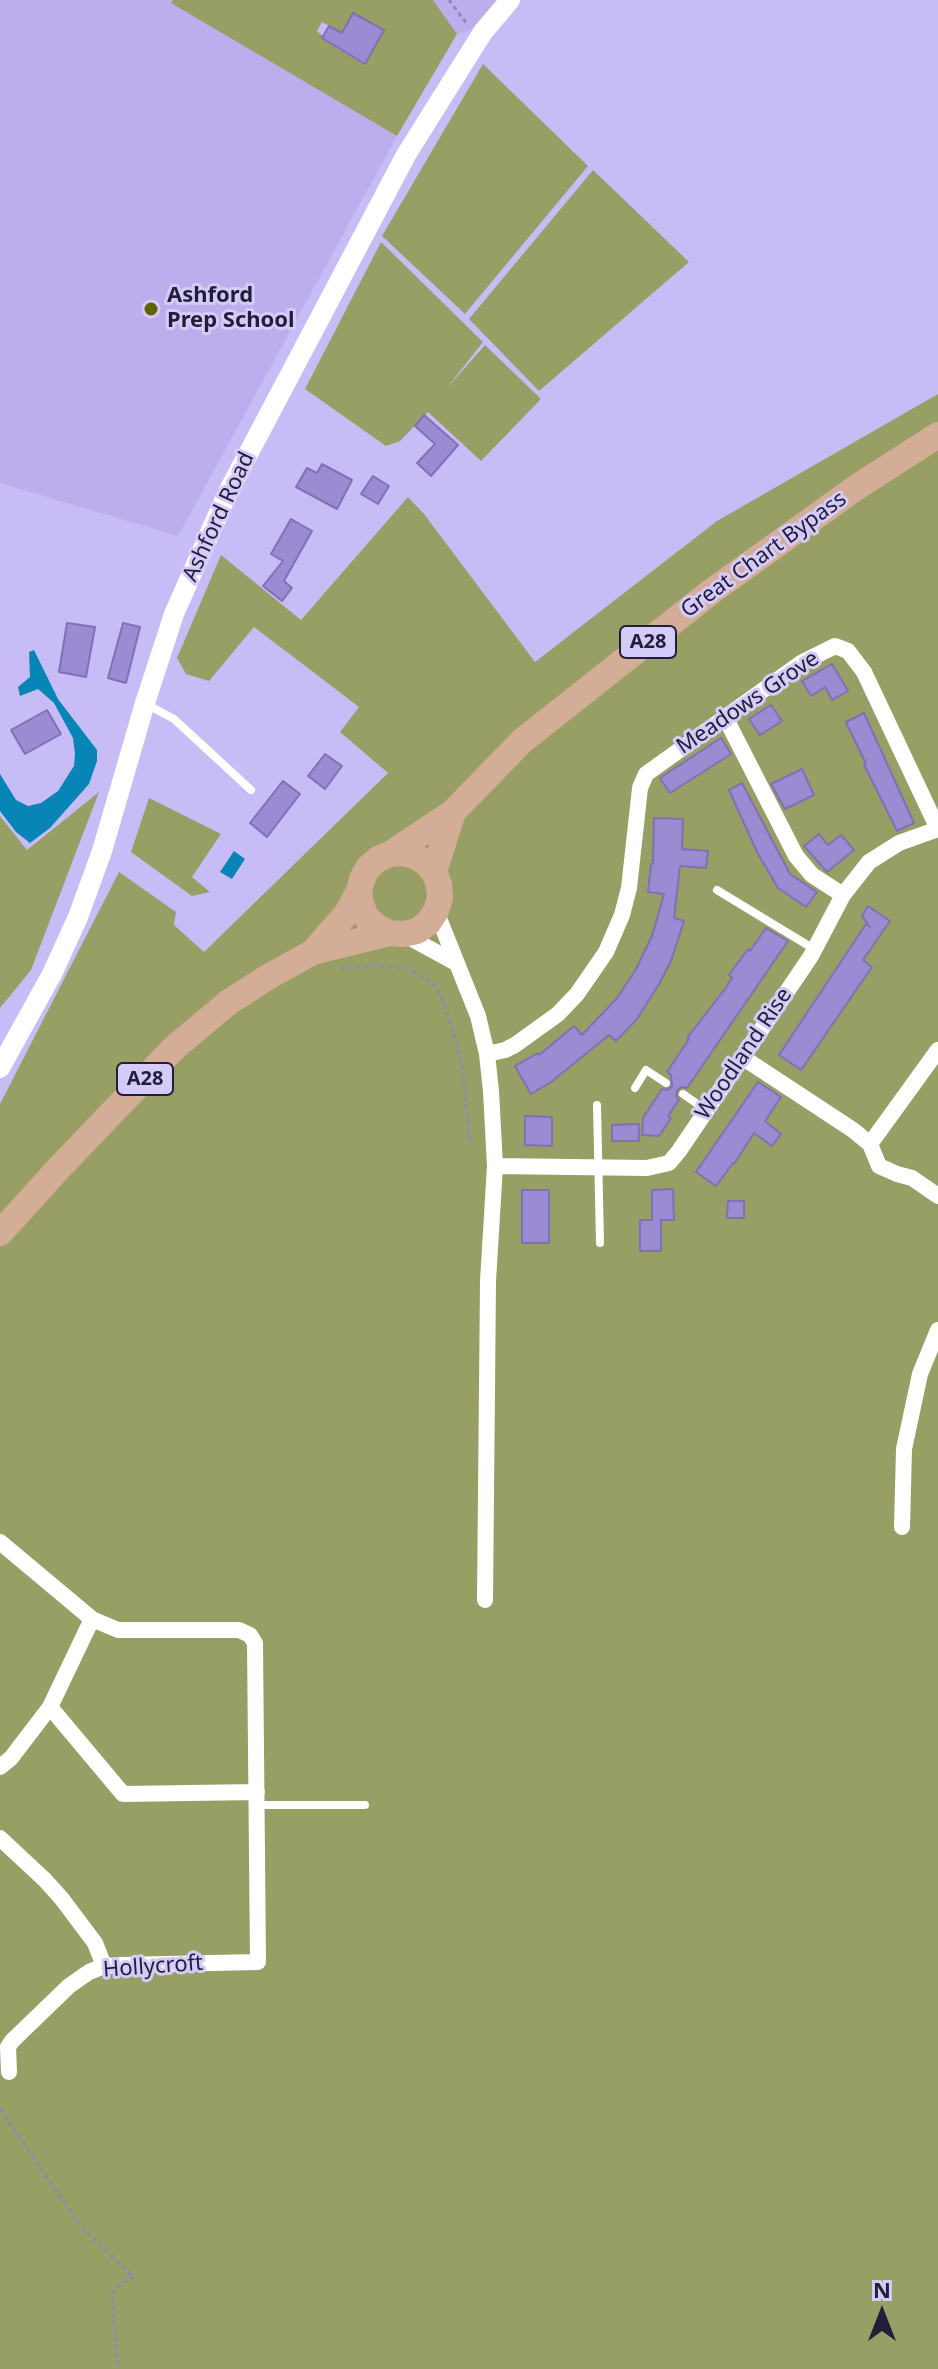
<!DOCTYPE html>
<html>
<head>
<meta charset="utf-8">
<style>
  body { margin:0 }
  #map { position:relative; width:938px; height:2369px; overflow:hidden; background:#c8bcf7; font-family:"Noto Sans",sans-serif }
  canvas { display:block }
  .north { position:absolute; left:842px; top:2273px; width:80px; height:80px; -webkit-text-stroke:6px #d4cbf8; paint-order:stroke; rotate:0deg; font-size:22px; font-weight:700; line-height:32px; text-align:center; color:#241d39 }
  .north::after { content:''; display:block; margin:auto; width:28px; height:36px; background:#241d39; clip-path:polygon(50% 0,100% 100%,50% 72%,0 100%) }
</style>
</head>
<body>
<div id="map">
<canvas width="938" height="2369"></canvas>
<div class="north">N</div>
</div>
<script>
const g = document.querySelector('canvas').getContext('2d');
g.lineJoin = 'round';
function fillPath(path, color) { g.fillStyle = color; g.fill(path, 'evenodd'); }
const toPath = rows => new Path2D(rows.map(r => 'M' + r).join(''));
function trace(path, color, width, dash) { g.strokeStyle = color; g.lineWidth = width; g.lineCap = dash ? 'butt' : 'round'; g.setLineDash(dash || []); g.stroke(path); }
function write(font, color, halo, rows, align = 'center') {
  g.font = font + ' "Noto Sans",sans-serif'; g.lineWidth = 6; g.setLineDash([]); g.textBaseline = 'middle'; g.strokeStyle = halo; g.fillStyle = color; for (const [text, x, y, turn = 0] of rows) {
    g.save(); g.translate(x, y); g.rotate((+turn || 0) * Math.PI / 180); g.textAlign = isNaN(turn) ? turn : align; if (halo) g.strokeText(text, 0, 0); g.fillText(text, 0, 0); g.restore();
  }
}
fillPath(toPath([
  [0,0,173,0,172,3,397,136,178,536,0,483],
  [433,0,499,0,470,31,457,34]
]), '#bcaeed');
fillPath(toPath([
  [173,0,433,0,457,34,397,136,171,3],
  [322,22,342,33,365,63,335,47,317,31],
  [483,64,588,166,465,314,382,236],
  [593,170,689,262,539,391,469,319],
  [381,242,483,342,446,389,485,345,541,399,481,461,428,412,400,441,386,446,305,389],
  [938,394,938,2369,0,2369,0,1104,119,872,176,912,174,925,204,952,388,773,340,732,359,707,254,627,209,681,186,674,177,658,221,555,301,620,408,497,424,514,535,662,717,521],
  [99,792,31,970,0,1008,0,816,27,850],
  [149,798,221,834,192,877,210,892,192,896,131,852]
]), '#989f64');
fillPath(toPath([
  [34,650,58,699,97,750,97,761,89,784,50,828,30,843,16,832,0,811,0,774,16,800,28,806,41,803,58,791,74,766,75,754,73,738,54,703,38,689,20,696,18,687,30,677,29,652],
  [234,851,245,859,232,879,220,872]
]), '#0785b6');
const building = toPath([
  [353,13,384,30,365,64,322,38,329,26,342,33,353,13],
  [424,415,458,445,431,476,417,463,435,444,415,426,424,415],
  [322,464,352,480,337,509,296,487,307,468,317,473,322,464],
  [373,476,389,486,378,504,361,494,373,476],
  [291,519,312,531,284,581,292,588,282,601,263,586,283,561,271,554,291,519],
  [67,623,95,627,86,677,59,672,67,623],
  [123,623,140,627,126,683,108,678,123,623],
  [832,664,848,691,832,700,825,687,811,696,802,681,832,664],
  [771,705,782,721,760,735,749,719,771,705],
  [47,710,61,734,25,754,11,730,47,710],
  [864,713,914,823,897,831,864,765,866,764,846,722,864,713],
  [721,738,731,754,670,793,660,778,721,738],
  [325,754,342,766,325,789,308,776,325,754],
  [802,769,814,795,785,809,771,784,802,769],
  [283,781,300,794,267,837,250,823,283,781],
  [742,783,790,874,817,892,806,907,778,888,757,852,729,790,742,783],
  [654,818,683,819,682,849,708,851,706,868,680,866,674,918,684,921,671,961,659,984,637,1019,616,1041,609,1035,551,1082,531,1094,515,1066,538,1053,539,1055,574,1026,582,1035,617,998,635,971,652,936,664,894,648,892,651,864,653,864,654,818],
  [819,834,828,845,841,835,854,850,827,872,804,846,819,834],
  [868,906,890,921,863,960,872,967,801,1070,779,1055,866,924,870,927,862,916,868,906],
  [766,928,788,941,687,1088,681,1087,677,1091,676,1096,679,1100,668,1116,671,1118,659,1136,642,1135,643,1118,662,1089,668,1090,672,1086,671,1075,667,1072,689,1039,687,1038,725,989,732,978,729,975,748,949,750,951,766,928],
  [758,1082,781,1097,765,1121,781,1134,772,1146,754,1133,734,1164,733,1163,716,1186,696,1172,758,1082],
  [525,1116,552,1117,552,1146,525,1145,525,1116],
  [639,1124,639,1141,612,1141,612,1125,639,1124],
  [673,1189,674,1220,661,1220,661,1251,640,1251,640,1220,652,1220,652,1190,673,1189],
  [522,1190,549,1190,549,1243,522,1243,522,1190],
  [728,1201,744,1201,744,1218,727,1218,728,1201]
]);
fillPath(building, '#9b8bd2');
trace(building, '#8070b5', 2);
trace(toPath([
  [449,0,467,24],
  [341,969,376,965,406,968,432,982,443,1000,462,1063,470,1145],
  [0,2109,82,2228,134,2277,120,2284,112,2294,118,2369]
]), '#9085b6', 3, [4, 4]);
trace(toPath([
  [146,704,174,719,251,790],
  [717,890,814,949],
  [635,1088,646,1070,666,1083],
  [683,1094,706,1110],
  [597,1105,600,1243],
  [257,1805,365,1805]
]), '#fff', 8);
trace(toPath([
  [725,717,796,856,812,875,843,895],
  [436,911,478,1016,487,1054,491,1091,495,1166,488,1281,485,1600],
  [403,934,456,963],
  [487,1054,505,1050,515,1045,558,1014,577,994,606,952,622,915,629,888,640,788,646,774,801,663,835,646,848,651,864,672,938,829],
  [742,1057,853,1130,870,1144,879,1166,897,1174,912,1178,938,1196],
  [870,1144,938,1050],
  [495,1166,647,1168,669,1163,679,1151,811,956,843,895,869,862,899,843,938,829],
  [902,1527,904,1449,920,1374,938,1330],
  [0,1542,92,1619,118,1630,239,1630,250,1635,255,1643,258,1962,121,1965,104,1966,89,1972,69,1986,12,2041,8,2047,9,2072],
  [50,1707,123,1794,257,1792],
  [0,1767,11,1758,50,1707,92,1619],
  [0,1838,45,1880,62,1899,95,1943,104,1966]
]), '#fff', 16);
trace(toPath([
  [0,1068,52,974,78,917,102,851,145,703,174,614,228,492,406,155,483,32,510,0]
]), '#fff', 20);
trace(toPath([
  [390,854,453,812,522,741,712,591,857,487,938,435],
  [434,872,453,812],
  [313,952,347,913,359,891],
  [0,1233,59,1168,174,1048,229,1002,268,977,313,952,390,933,403,934,417,931,428,923,436,911,440,898,439,884,434,872,426,863,415,856,402,853,390,854,378,859,368,868,362,879,359,891,361,905,367,918,377,927,390,933]
]), '#d3ad95', 26);
for (const [x, y, r, color] of [
  [151,309,8,"#5e6400"]
]) { const dot = new Path2D(); dot.arc(x, y, r, 0, 2 * Math.PI); g.fillStyle = color; g.fill(dot); trace(dot, '#d4cbf8', 3); }
for (const [x, y, w] of [
  [648,642,56],
  [145,1079,56]
]) { const box = new Path2D(); box.roundRect(x - w / 2, y - 16, w, 32, 6); g.fillStyle = '#d4cbf8'; g.fill(box); trace(box, '#241d39', 2); }
write('bold 20px', '#241d39', null, [
  ["A28",648,642],
  ["A28",145,1079]
]);
write('bold 22px', '#241d39', '#d4cbf8', [
  ["Ashford",167,296],
  ["Prep School",167,321]
], 'left');
write('22px', '#241d39', '#d4cbf8', [
  ["Ashford Road",219,517,-65],
  ["Great Chart Bypass",764,555,-36],
  ["Meadows Grove",748,703,-34],
  ["Woodland Rise",744,1054,-56],
  ["Hollycroft",153,1967,-4]
]);
</script>
</body>
</html>
